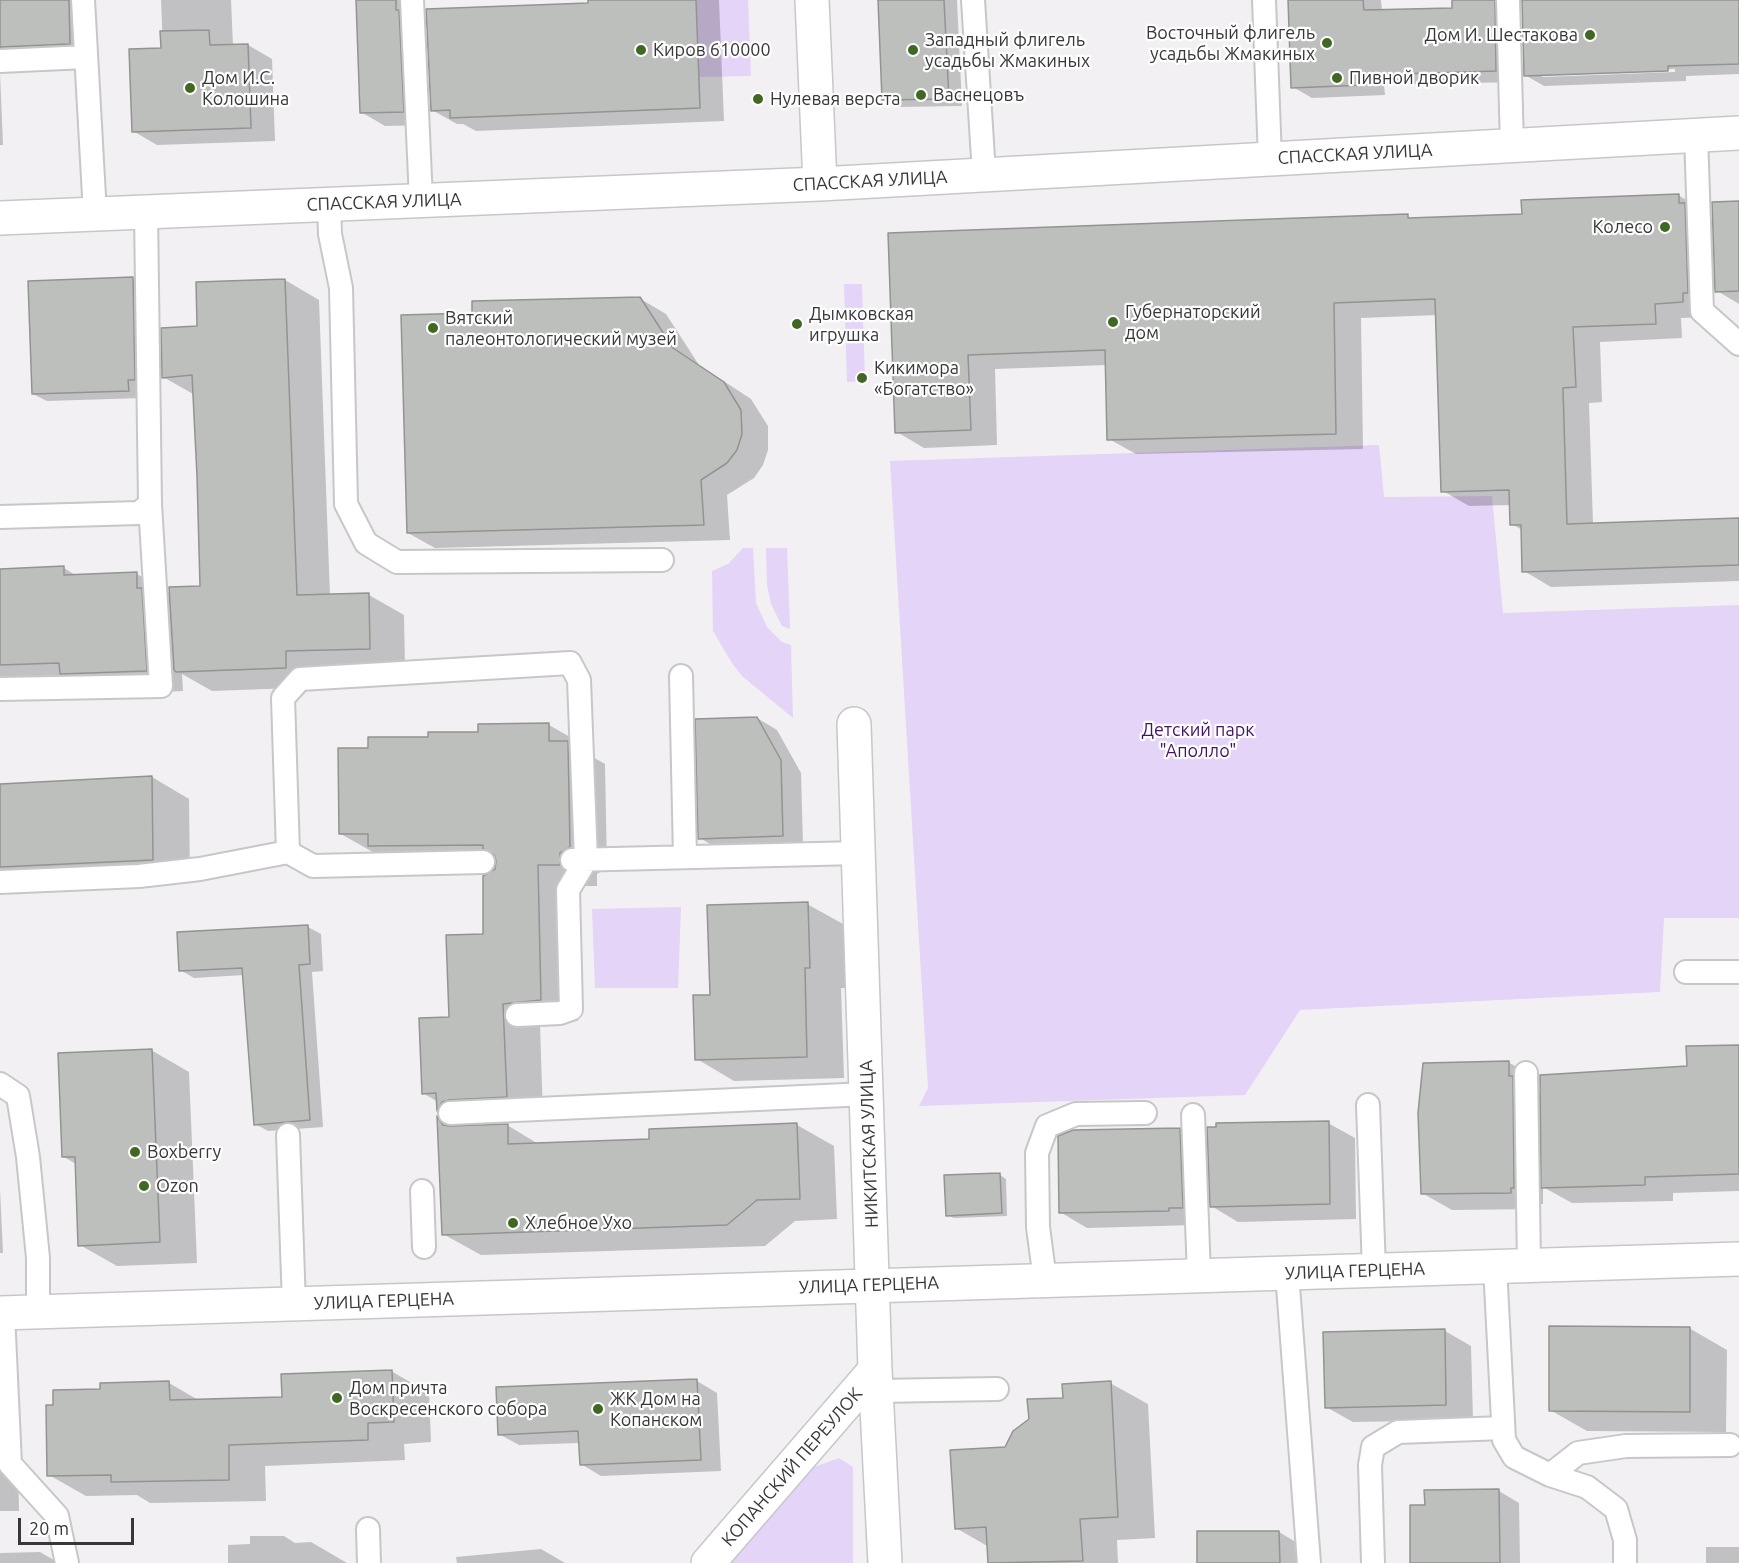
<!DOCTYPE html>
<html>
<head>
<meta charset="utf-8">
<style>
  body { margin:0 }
  #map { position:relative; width:1739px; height:1563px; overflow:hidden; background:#f2f0f3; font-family:Ubuntu,sans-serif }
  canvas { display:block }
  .scale { position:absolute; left:18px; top:1518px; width:116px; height:27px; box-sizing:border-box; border:3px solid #383839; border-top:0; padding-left:8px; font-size:18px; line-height:21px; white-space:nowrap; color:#383839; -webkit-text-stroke:4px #fefeff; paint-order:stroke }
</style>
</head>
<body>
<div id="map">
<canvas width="1739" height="1563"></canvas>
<div class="scale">20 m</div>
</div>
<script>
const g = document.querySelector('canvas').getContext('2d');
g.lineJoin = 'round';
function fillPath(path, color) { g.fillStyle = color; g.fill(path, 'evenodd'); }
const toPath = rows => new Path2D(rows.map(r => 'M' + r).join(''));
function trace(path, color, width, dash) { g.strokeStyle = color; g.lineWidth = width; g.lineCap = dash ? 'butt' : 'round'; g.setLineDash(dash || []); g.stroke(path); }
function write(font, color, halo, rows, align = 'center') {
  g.font = font + ' Ubuntu,sans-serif'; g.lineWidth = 4.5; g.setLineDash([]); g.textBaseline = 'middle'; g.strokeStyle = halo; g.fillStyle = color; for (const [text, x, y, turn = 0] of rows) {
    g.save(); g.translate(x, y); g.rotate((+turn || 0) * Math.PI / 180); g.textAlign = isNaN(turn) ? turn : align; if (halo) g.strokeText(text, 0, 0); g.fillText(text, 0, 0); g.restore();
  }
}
fillPath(toPath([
  [696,0,748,0,751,76,699,77],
  [844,284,862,284,865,381,847,382],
  [1379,445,1384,497,1492,496,1503,613,1739,605,1739,918,1664,918,1660,992,1300,1010,1245,1095,919,1106,928,1088,890,461],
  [743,548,753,548,756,603,767,627,782,642,791,645,793,718,742,676,732,663,713,631,712,571,728,564],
  [766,548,787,548,790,629,782,626,771,604,767,585],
  [681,907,678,988,595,988,592,909],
  [839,1458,853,1467,853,1563,726,1563,799,1476,814,1467]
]), '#e4d4f7');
fillPath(toPath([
  [0,0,92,0,94,57,0,58],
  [161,0,231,0,233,46,248,45,272,59,275,141,157,145,133,131,163,49],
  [357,0,421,0,427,125,385,126,361,112],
  [589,0,719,0,724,121,476,131,463,124,457,124,432,110,589,5],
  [879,0,957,0,962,106,897,107,883,100],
  [1290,0,1381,0,1382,11,1454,9,1453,0,1521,0,1515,4,1515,82,1384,85,1385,95,1312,98,1293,87],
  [1523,0,1739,0,1739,74,1686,76,1686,81,1544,86,1525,75],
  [1675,69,1675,72,1542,77,1542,74],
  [0,73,3,145,0,145],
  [1678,195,1705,211,1705,216,1714,221,1739,202,1739,304,1714,289,1714,307,1710,317,1681,318,1682,338,1600,342,1602,402,1589,403,1593,524,1739,520,1739,581,1551,587,1524,571,1522,530,1512,524,1511,505,1469,506,1443,491,1437,315,1361,318,1363,449,1136,454,1109,439,1107,365,995,369,997,445,924,448,897,432,890,234,1407,216,1413,219,1523,216],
  [133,278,146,286,142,398,47,401,33,394],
  [285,280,319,300,330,596,369,595,404,615,405,668,321,687,212,691,182,674,183,691,98,695,0,687,0,570,64,568,77,576,137,574,170,593,202,587,195,395,163,377,199,328],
  [639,298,666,314,699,365,751,399,768,426,768,450,763,465,754,478,727,495,730,540,435,548,408,533],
  [757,718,777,730,801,773,803,847,720,850,700,838],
  [549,725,586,746,586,753,605,764,607,868,597,874,597,886,575,886,578,1021,540,1024,543,1118,480,1123,477,1127,507,1125,540,1145,651,1140,797,1125,834,1146,837,1219,795,1221,765,1246,481,1255,443,1234,439,1119,454,1128,469,1127,439,1110,438,1102,423,1093,485,935,492,874,496,866,407,867,378,855,341,834,369,749,430,738],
  [152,777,189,799,190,881,0,890,0,785],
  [807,904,845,925,847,988,841,988,844,1078,734,1081,697,1059,712,996],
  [308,927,321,934,323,971,312,972,323,1127,268,1131,255,1124,244,975,194,978,180,970],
  [1739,1046,1739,1191,1673,1193,1673,1201,1572,1203,1543,1187,1543,1204,1539,1204,1539,1209,1452,1210,1422,1193,1508,1062,1538,1079,1538,1092,1541,1094,1688,1068],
  [151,1050,189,1072,197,1263,117,1266,80,1245,76,1164,64,1157],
  [1328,1123,1355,1138,1356,1219,1238,1222,1208,1204,1209,1222,1195,1223,1195,1225,1087,1228,1060,1212,1180,1129,1209,1146],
  [1000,1175,1006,1179,1007,1216,954,1218,947,1215],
  [0,1189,3,1253,0,1253],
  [1689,1328,1727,1350,1726,1432,1587,1431,1550,1410],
  [1445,1331,1471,1346,1473,1420,1353,1422,1326,1407],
  [391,1371,429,1393,431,1442,404,1444,405,1460,265,1466,266,1501,150,1503,137,1495,86,1496,49,1475,55,1407,102,1390,169,1383,200,1401,283,1399],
  [697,1381,717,1393,721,1471,601,1476,581,1464,580,1443,519,1445,499,1434],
  [1110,1383,1148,1404,1155,1538,1117,1540,1118,1563,990,1563,989,1547,956,1528,1006,1449,1064,1399],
  [0,1403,17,1413,19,1511,0,1511],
  [1499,1491,1519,1503,1520,1563,1412,1563,1426,1507],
  [1279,1532,1299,1544,1299,1563,1198,1563],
  [250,1536,284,1536,295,1543,311,1542,347,1563,228,1563,228,1545,250,1544],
  [1706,1547,1739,1547,1739,1563,1706,1563],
  [541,1549,565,1563,457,1563,456,1557],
  [40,1552,59,1563,0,1563,0,1553]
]), '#0003');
const building = toPath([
  [0,0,69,0,70,44,0,47,0,0],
  [356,0,396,0,396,10,399,10,404,112,360,113,356,0],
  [588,0,696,0,700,108,450,118,450,110,431,111,426,9,588,3,588,0],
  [878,0,944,0,949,99,882,100,878,0],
  [1288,0,1363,0,1364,10,1452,8,1452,0,1495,0,1496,71,1366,75,1366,85,1291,88,1288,0],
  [1522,0,1739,0,1739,64,1668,66,1668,71,1524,76,1522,0],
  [209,30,210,45,248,44,251,128,132,132,129,49,161,48,160,31,209,30],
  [1679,194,1679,203,1685,203,1688,293,1683,293,1683,302,1655,304,1656,324,1573,327,1576,387,1563,388,1567,524,1739,518,1739,565,1522,572,1521,525,1510,525,1509,490,1441,492,1435,299,1334,303,1336,434,1107,440,1105,350,968,355,971,430,895,433,888,233,1408,214,1408,218,1522,214,1521,200,1679,194],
  [1739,201,1739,291,1715,292,1712,202,1739,201],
  [133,277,135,380,128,380,129,391,32,394,28,281,133,277],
  [285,279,297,595,369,593,370,649,286,651,286,668,176,672,174,670,169,587,200,586,197,476,192,375,162,378,161,328,197,326,196,282,285,279],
  [640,297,673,348,724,382,741,410,742,434,737,450,727,463,701,480,704,525,407,533,401,315,472,313,472,301,640,297],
  [64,566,64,575,137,572,137,588,142,588,147,671,60,674,59,663,0,665,0,569,64,566],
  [757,717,781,760,783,836,698,839,695,719,757,717],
  [549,723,549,741,568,741,570,847,560,853,560,865,538,865,541,1000,503,1004,507,1097,449,1100,442,1102,437,1111,436,1093,422,1094,419,1018,449,1017,446,935,483,934,483,876,495,869,496,861,494,855,483,849,483,845,368,846,368,834,339,834,338,748,368,748,368,737,428,737,428,732,478,732,478,724,549,723],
  [152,776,153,860,0,867,0,784,152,776],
  [808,902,810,968,805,968,807,1057,695,1060,693,995,710,995,707,905,808,902],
  [308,925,310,964,299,965,310,1120,254,1125,242,968,179,971,177,932,308,925],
  [1739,1045,1739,1174,1645,1177,1645,1185,1541,1188,1540,1075,1687,1066,1686,1046,1739,1045],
  [152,1049,160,1242,78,1246,75,1157,62,1157,58,1053,152,1049],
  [1509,1061,1509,1076,1513,1076,1514,1188,1511,1188,1511,1193,1421,1194,1418,1113,1423,1063,1509,1061],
  [437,1116,443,1125,450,1126,508,1124,508,1144,649,1139,649,1129,797,1123,800,1199,757,1200,727,1225,442,1235,437,1116],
  [1329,1121,1330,1204,1210,1207,1207,1127,1216,1127,1216,1123,1329,1121],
  [1180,1128,1183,1208,1169,1208,1169,1211,1059,1213,1058,1136,1073,1130,1180,1128],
  [1000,1173,1002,1213,946,1216,944,1175,1000,1173],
  [1549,1326,1690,1327,1690,1412,1549,1411,1549,1326],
  [1445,1329,1446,1405,1325,1408,1323,1332,1445,1329],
  [392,1370,394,1422,368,1423,368,1440,229,1445,229,1480,111,1482,111,1475,47,1476,46,1405,53,1405,53,1390,100,1389,100,1383,169,1381,170,1400,282,1397,281,1374,392,1370],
  [697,1379,701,1460,580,1465,578,1431,498,1435,496,1387,697,1379],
  [1111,1381,1118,1517,1080,1519,1083,1561,988,1563,986,1527,955,1529,950,1450,1005,1447,1013,1431,1029,1419,1027,1399,1063,1398,1062,1384,1111,1381],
  [1499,1489,1500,1563,1410,1563,1410,1505,1425,1505,1424,1490,1499,1489],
  [1197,1531,1279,1531,1280,1563,1197,1563,1197,1531]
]);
fillPath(building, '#bdbfbc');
trace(building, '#929491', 1.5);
const lane = toPath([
  [83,0,95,214],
  [412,0,421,200],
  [973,0,984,174],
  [1264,0,1270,159],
  [1508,0,1512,146],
  [0,61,86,57],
  [1696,135,1702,311,1739,344],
  [329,204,330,234,341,288,346,504,366,543,397,562,662,560],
  [0,517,139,513,150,504,146,212],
  [681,676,685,857],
  [0,689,161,686,150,504],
  [572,860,858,853],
  [483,862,313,866,288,852,283,698,300,679,570,663,579,680,586,860,568,890,571,1009,560,1013,517,1015],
  [0,882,139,876,200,869,288,852],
  [1686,972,1739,972],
  [1526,1073,1529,1265],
  [0,1084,18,1096,28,1157,38,1258,38,1312],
  [1368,1105,1374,1270],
  [450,1113,868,1094],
  [1193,1115,1199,1276],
  [288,1135,294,1305],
  [422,1191,424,1247],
  [1495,1266,1504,1440,1514,1457,1550,1475,1587,1487,1616,1509,1625,1540,1625,1563],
  [1287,1273,1309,1563],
  [1045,1280,1038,1227,1037,1153,1047,1126,1076,1114,1145,1113],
  [3,1313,10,1464,57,1516,67,1563],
  [876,1391,997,1389],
  [1550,1475,1578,1453,1626,1446,1730,1445],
  [368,1529,369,1563],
  [1373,1563,1370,1465,1373,1447,1398,1432,1503,1428]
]);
const street = toPath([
  [812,0,820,184],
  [0,218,820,184,1739,133],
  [854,724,875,1370,885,1563],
  [0,1313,1739,1259],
  [708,1563,875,1370]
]);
trace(lane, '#c7c6c9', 26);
trace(street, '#c7c6c9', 36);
trace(lane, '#fff', 22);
trace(street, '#fff', 33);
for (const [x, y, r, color] of [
  [1590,35,6,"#416823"],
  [1327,43,6,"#416823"],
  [641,50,6,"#416823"],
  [913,50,6,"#416823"],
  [1337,78,6,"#416823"],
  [190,88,6,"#416823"],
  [921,95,6,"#416823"],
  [758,99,6,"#416823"],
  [1665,227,6,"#416823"],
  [1113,322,6,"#416823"],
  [797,324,6,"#416823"],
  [433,328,6,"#416823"],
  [862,378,6,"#416823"],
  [135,1152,6,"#416823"],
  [144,1186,6,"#416823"],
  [513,1223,6,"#416823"],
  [337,1398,6,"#416823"],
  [598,1409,6,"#416823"]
]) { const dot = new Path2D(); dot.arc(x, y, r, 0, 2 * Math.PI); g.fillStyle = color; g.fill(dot); trace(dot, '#fefeff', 2); }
write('18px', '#383839', '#fefeff', [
  ["Восточный флигель",1315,33,"right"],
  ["усадьбы Жмакиных",1315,54,"right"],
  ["Дом И. Шестакова",1578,35,"right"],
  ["Западный флигель",925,40],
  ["усадьбы Жмакиных",925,61],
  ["Киров 610000",653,50],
  ["Дом И.С.",202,78],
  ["Колошина",202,99],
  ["Пивной дворик",1349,78],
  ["Васнецовъ",933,95],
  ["Нулевая верста",770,99],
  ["Колесо",1653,227,"right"],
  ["Губернаторский",1125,312],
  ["дом",1125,333],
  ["Дымковская",809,314],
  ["игрушка",809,335],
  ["Вятский",445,318],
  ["палеонтологический музей",445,339],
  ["Кикимора",874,368],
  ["«Богатство»",874,389],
  ["Boxberry",147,1152],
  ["Ozon",156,1186],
  ["Хлебное Ухо",525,1223],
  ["Дом причта",349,1388],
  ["Воскресенского собора",349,1409],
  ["ЖК Дом на",610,1399],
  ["Копанском",610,1420]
], 'left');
write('18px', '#383839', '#fefeff', [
  ["СПАССКАЯ УЛИЦА",1355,154,-3],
  ["СПАССКАЯ УЛИЦА",870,181,-3],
  ["СПАССКАЯ УЛИЦА",384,202,-2],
  ["НИКИТСКАЯ УЛИЦА",869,1144,-92],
  ["УЛИЦА ГЕРЦЕНА",1355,1271,-2],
  ["УЛИЦА ГЕРЦЕНА",869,1285,-2],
  ["УЛИЦА ГЕРЦЕНА",384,1301,-2],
  ["КОПАНСКИЙ ПЕРЕУЛОК",792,1467,-49]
]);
write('18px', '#431664', '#fefeff', [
  ["Детский парк",1198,730],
  ["\"Аполло\"",1198,751]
]);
</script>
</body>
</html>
